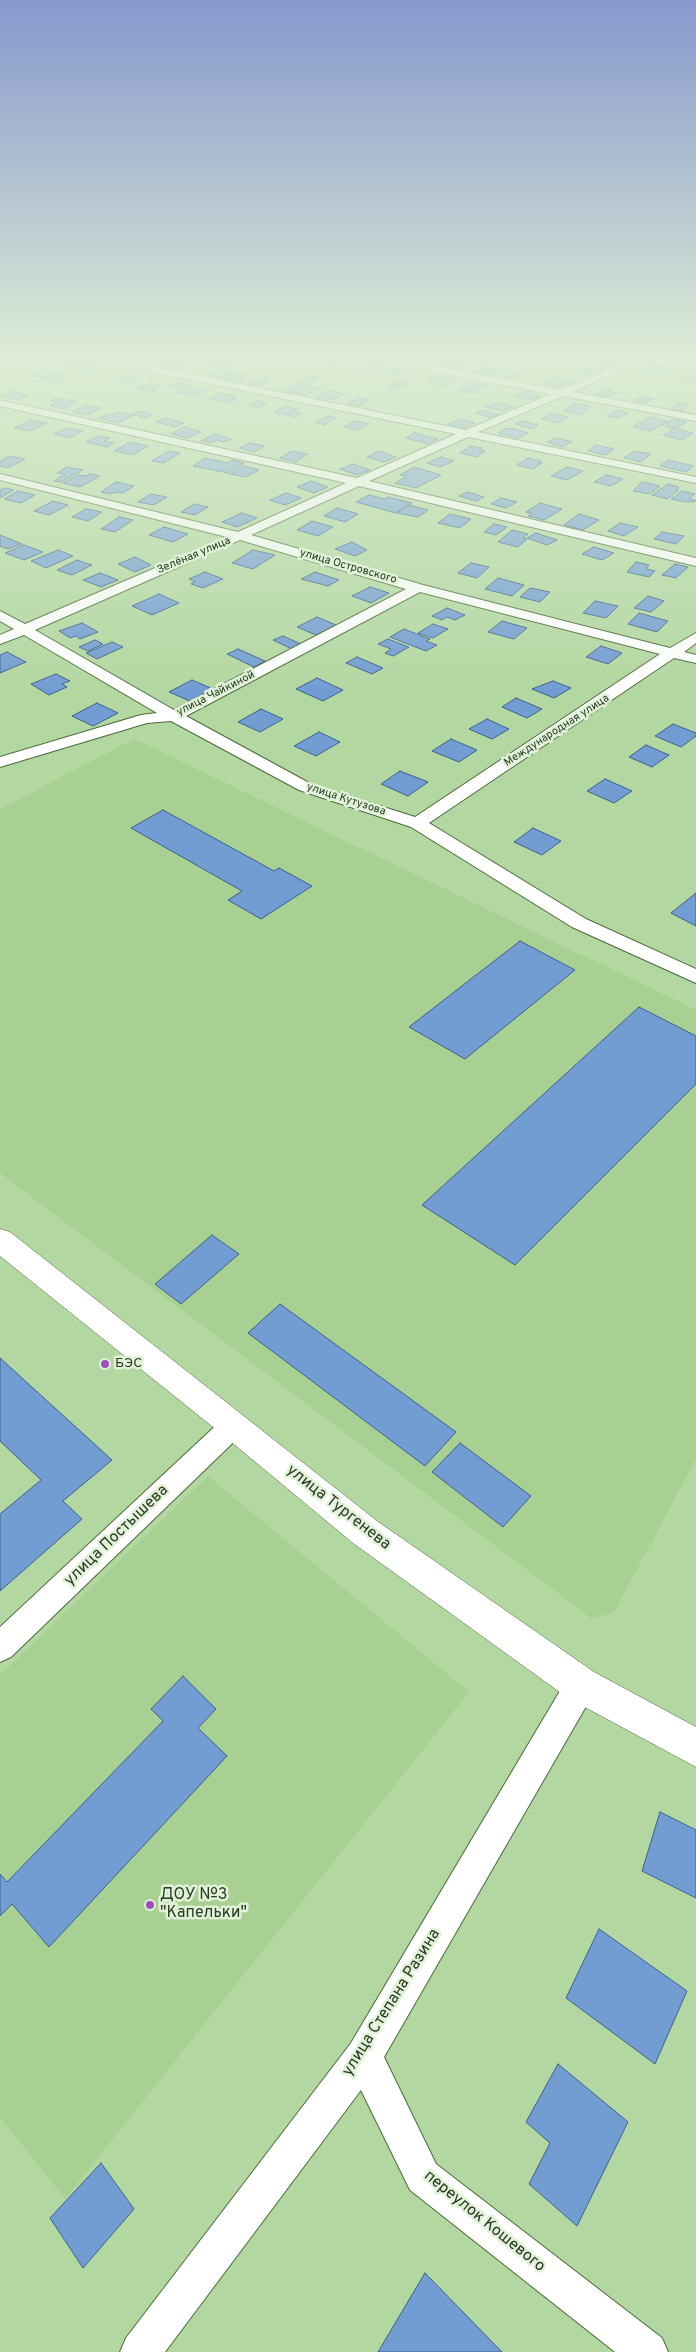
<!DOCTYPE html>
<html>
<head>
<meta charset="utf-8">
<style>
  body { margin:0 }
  canvas { display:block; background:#b3d7a1 }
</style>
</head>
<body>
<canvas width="696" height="2352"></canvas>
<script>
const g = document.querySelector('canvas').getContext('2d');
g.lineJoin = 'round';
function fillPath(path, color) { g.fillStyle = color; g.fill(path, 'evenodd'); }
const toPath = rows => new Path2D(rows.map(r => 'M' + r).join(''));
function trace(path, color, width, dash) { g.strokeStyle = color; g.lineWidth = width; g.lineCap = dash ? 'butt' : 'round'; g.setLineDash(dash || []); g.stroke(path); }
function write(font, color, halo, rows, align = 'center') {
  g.font = font + ' Overpass,sans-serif'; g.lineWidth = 5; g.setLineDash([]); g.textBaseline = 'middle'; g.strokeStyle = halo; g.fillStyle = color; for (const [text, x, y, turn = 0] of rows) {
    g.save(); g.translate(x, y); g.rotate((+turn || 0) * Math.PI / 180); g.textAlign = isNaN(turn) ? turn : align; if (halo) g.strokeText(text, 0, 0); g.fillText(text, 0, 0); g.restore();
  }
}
fillPath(toPath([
  [134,739,696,1010,696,1459,614,1612,592,1619,0,1173,0,809],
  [208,1476,469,1692,65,2199,0,2117,0,1675]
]), '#a8d093');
const building = toPath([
  [62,362,80,362,70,367,57,365,62,362],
  [172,362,190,362,193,363,178,370,162,366,172,362],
  [329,362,351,362,332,367,322,365,329,362],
  [448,362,462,362,467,364,459,369,442,366,448,362],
  [83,363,98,366,84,373,75,371,80,369,74,368,83,363],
  [214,363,229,366,222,369,208,367,214,363],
  [604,363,614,366,606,370,596,367,604,363],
  [369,364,383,367,373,372,359,369,369,364],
  [483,366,493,368,500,368,492,375,475,372,483,366],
  [651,366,667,368,659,375,643,372,651,366],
  [583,367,599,372,590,376,574,371,583,367],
  [393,368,408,371,398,376,383,373,393,368],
  [226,370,233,372,220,378,208,375,226,370],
  [42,371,66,375,53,382,31,376,42,371],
  [504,371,518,374,513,378,498,375,504,371],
  [130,373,142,376,128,382,116,379,130,373],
  [233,373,249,376,238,382,222,378,233,373],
  [690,374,696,376,696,381,682,379,690,374],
  [313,375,320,377,305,385,320,388,306,395,284,391,313,375],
  [436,376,456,380,447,386,427,382,436,376],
  [556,377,572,381,559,387,543,384,556,377],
  [260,378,270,380,260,386,250,384,260,378],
  [399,380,410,383,400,388,389,386,399,380],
  [179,382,187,385,175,389,167,386,179,382],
  [151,383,160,385,152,388,156,390,149,392,135,388,151,383],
  [470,383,488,386,475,393,458,390,470,383],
  [190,386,207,391,193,397,176,392,190,386],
  [608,388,612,389,607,391,616,393,608,397,595,394,608,388],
  [328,390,344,394,333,400,317,397,328,390],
  [13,391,29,395,17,400,1,396,13,391],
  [525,391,541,396,531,400,514,396,525,391],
  [221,393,235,396,232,398,237,399,229,403,210,399,221,393],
  [644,396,654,399,645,403,634,400,644,396],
  [360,397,370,400,358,406,348,403,360,397],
  [57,398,76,402,63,409,50,406,57,402,51,401,57,398],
  [258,401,267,403,259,408,249,405,258,401],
  [497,402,513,407,503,411,486,407,497,402],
  [679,402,689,404,682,411,671,409,679,402],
  [573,403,591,406,582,415,563,411,573,403],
  [87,405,101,408,87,415,73,412,87,405],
  [285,406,297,409,293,411,302,413,295,417,274,412,285,406],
  [482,410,499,415,492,418,476,413,482,410],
  [617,410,628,413,618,418,607,416,617,410],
  [141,411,153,415,144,418,132,414,141,411],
  [119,412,134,415,118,423,98,418,119,412],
  [550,413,568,417,559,423,541,419,550,413],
  [328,416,336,418,324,425,316,422,328,416],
  [649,417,667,421,651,431,633,427,649,417],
  [165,418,184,423,175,427,156,422,165,418],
  [461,419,475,423,461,429,448,424,461,419],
  [675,419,687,422,674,429,662,425,675,419],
  [31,420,47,423,30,431,14,428,31,420],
  [355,421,369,424,358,430,344,427,355,421],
  [522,421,538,425,532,429,515,424,522,421],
  [184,427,201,432,188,438,171,434,184,427],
  [68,428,83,431,69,438,54,434,68,428],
  [506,428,515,429,529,433,518,438,498,433,506,428],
  [675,428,693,433,681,440,663,435,675,428],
  [415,433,438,439,428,444,406,438,415,433],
  [214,434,231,439,224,442,217,440,211,443,201,441,214,434],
  [99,436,110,438,104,441,114,443,107,447,86,442,99,436],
  [557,438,572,442,562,447,547,442,557,438],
  [130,442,148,446,132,455,114,451,130,442],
  [249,443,264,446,254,452,240,448,249,443],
  [596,445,614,449,606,455,588,451,596,445],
  [471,446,482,448,479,450,485,451,477,457,460,453,471,446],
  [169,451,180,453,164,463,152,461,169,451],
  [292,451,308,454,296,462,280,458,292,451],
  [379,451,396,457,384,462,367,457,379,451],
  [634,451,651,454,641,462,624,458,634,451],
  [10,456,25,459,8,468,0,466,0,461,10,456],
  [441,457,454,461,440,467,427,463,441,457],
  [205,458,228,463,232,460,244,463,228,473,193,466,205,458],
  [528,458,541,461,539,463,542,463,533,469,517,465,528,458],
  [668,460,694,466,686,472,660,466,668,460],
  [353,464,370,470,357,475,340,469,353,464],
  [243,466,259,470,246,477,230,474,243,466],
  [67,467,83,470,61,482,54,481,65,474,57,473,67,467],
  [414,467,441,475,416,488,395,483,407,476,400,475,414,467],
  [567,467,583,471,567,480,551,476,567,467],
  [90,474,100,476,80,487,63,483,79,475,86,476,90,474],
  [606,475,623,479,611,486,594,482,606,475],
  [311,481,328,487,314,493,297,487,311,481],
  [116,482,134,486,123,493,116,492,111,494,101,492,116,482],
  [642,482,660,486,650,494,633,491,642,482],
  [668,484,679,487,676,489,679,490,667,499,652,495,668,484],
  [5,488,14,490,0,498,0,490,5,488],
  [18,491,35,495,21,503,4,499,18,491],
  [682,491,695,494,689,498,696,501,686,502,671,499,682,491],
  [467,492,484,497,476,501,459,496,467,492],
  [286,493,301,498,285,505,270,500,286,493],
  [151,494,167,497,154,505,138,502,151,494],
  [369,495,385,499,388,497,412,503,396,513,356,502,369,495],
  [501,498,517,502,506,508,491,504,501,498],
  [53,501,68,505,49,515,34,511,53,501],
  [540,503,562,509,544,520,528,516,532,514,526,512,540,503],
  [194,504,208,507,195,515,181,512,194,504],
  [408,505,428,510,418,517,397,513,408,505],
  [337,508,358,514,345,522,324,516,337,508],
  [86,509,102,512,88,521,72,517,86,509],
  [242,513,257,518,237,527,222,522,242,513],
  [450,514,471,519,460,528,438,523,450,514],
  [579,514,599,520,583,530,564,525,579,514],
  [119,517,133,520,115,532,101,529,119,517],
  [312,521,333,527,318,536,297,530,312,521],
  [620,523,638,527,624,536,608,531,620,523],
  [494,524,507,527,496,535,484,532,494,524],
  [164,527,188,534,173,542,149,535,164,527],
  [512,530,528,534,523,538,527,539,518,547,498,542,512,530],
  [662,532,684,536,676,544,654,539,662,532],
  [536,533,557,540,547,545,527,538,536,533],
  [0,535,22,544,8,549,0,546,0,535],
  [352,542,367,550,355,556,335,549,352,542],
  [24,545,43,552,24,560,5,553,24,545],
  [594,547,614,553,602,560,582,554,594,547],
  [58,550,73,556,46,568,31,561,58,550],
  [253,550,275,555,253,569,232,563,253,550],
  [135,557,151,565,135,572,118,564,135,557],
  [77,560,92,565,72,575,57,570,77,560],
  [636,562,649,565,646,569,655,571,649,577,627,572,636,562],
  [471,563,489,567,477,578,458,573,471,563],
  [675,564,688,567,676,578,662,575,675,564],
  [205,572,223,579,203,588,191,584,195,582,189,579,205,572],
  [315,572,339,580,328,586,301,579,315,572],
  [100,573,118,580,101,587,83,580,100,573],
  [498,578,524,585,512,596,485,589,498,578],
  [370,587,389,593,371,603,352,596,370,587],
  [530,588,550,592,540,602,520,597,530,588],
  [159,594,179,603,152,615,132,606,159,594],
  [648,596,664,601,651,612,634,608,648,596],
  [595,601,618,606,606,618,583,613,595,601],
  [447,608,465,615,455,620,447,617,442,620,432,616,447,608],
  [639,613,668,621,657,632,628,624,639,613],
  [317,617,336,625,316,635,297,627,317,617],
  [502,621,527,628,514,639,488,632,502,621],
  [82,623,98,632,80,639,76,636,70,638,59,631,82,623],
  [433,624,448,629,433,638,418,633,433,624],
  [404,629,430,639,426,641,437,645,426,651,390,637,404,629],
  [283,636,301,644,292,649,273,640,283,636],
  [388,639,409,647,393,656,385,653,391,649,378,644,388,639],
  [95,640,103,644,88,651,79,647,95,640],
  [112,642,123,647,97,659,86,653,112,642],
  [601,646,622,653,608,664,586,657,601,646],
  [238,649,265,661,254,667,227,654,238,649],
  [7,652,26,662,0,673,0,655,7,652],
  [357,657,383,668,372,674,346,663,357,657],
  [56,674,70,681,62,684,67,687,49,695,31,684,56,674],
  [317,678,343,690,323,701,296,689,317,678],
  [192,680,213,689,190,701,169,692,192,680],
  [553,681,571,688,554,698,532,689,553,681],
  [516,698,542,709,527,718,502,707,516,698],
  [97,703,118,713,93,726,72,716,97,703],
  [261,709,283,719,260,732,238,722,261,709],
  [487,719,509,729,492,739,469,729,487,719],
  [673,724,696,733,696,736,681,747,655,736,673,724],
  [319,732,340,742,316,756,294,746,319,732],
  [451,739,477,750,459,762,432,751,451,739],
  [646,745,669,755,652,767,629,757,646,745],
  [400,771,428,782,408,796,381,784,400,771],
  [605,779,632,791,614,803,587,791,605,779],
  [163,810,274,871,279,868,312,886,261,919,228,900,242,891,131,828,163,810],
  [533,828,561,841,542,855,514,842,533,828],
  [696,893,696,926,671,913,696,893],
  [520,941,575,970,465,1059,409,1027,520,941],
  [639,1007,696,1036,696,1084,515,1265,422,1205,639,1007],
  [212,1235,239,1254,181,1304,155,1284,212,1235],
  [280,1304,456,1432,425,1466,248,1333,280,1304],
  [0,1358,112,1460,63,1501,82,1519,0,1591,0,1514,41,1480,0,1441,0,1358],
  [460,1443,531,1496,503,1527,432,1472,460,1443],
  [183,1676,216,1709,198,1728,227,1756,49,1947,12,1904,0,1916,0,1874,7,1882,163,1721,151,1709,183,1676],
  [660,1812,696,1830,696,1898,642,1871,660,1812],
  [599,1929,687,1991,655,2064,566,1998,599,1929],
  [558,2064,628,2122,577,2226,529,2184,550,2143,526,2122,558,2064],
  [101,2163,134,2209,83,2268,50,2218,101,2163],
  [425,2273,502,2352,378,2352,425,2273]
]);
fillPath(building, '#729dd3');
trace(building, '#3d608c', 1);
const minor = toPath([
  [113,362,133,362,466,430,551,394,398,365,393,362,415,362,561,390,625,362,639,362,573,392,696,415,696,421,563,396,478,432,696,477,696,483,468,437,369,481,696,558,696,566,359,486,251,535,423,585,670,648,696,633,696,643,684,652,696,655,696,663,674,658,429,823,586,919,696,969,696,983,572,927,411,827,299,790,171,721,147,723,0,767,0,757,141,715,157,713,24,635,0,644,0,635,14,629,0,621,0,611,25,624,227,537,0,480,0,474,238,532,346,483,0,406,0,400,357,478,456,434,118,365,113,362],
  [240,540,406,589,174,710,35,630,240,540],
  [420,592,660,654,415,817,311,784,186,716,420,592],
  [669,362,696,363,696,369,671,364,669,362],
  [234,1413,243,1417,247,1425,243,1433,11,1657,0,1662,0,1627,225,1417,234,1413],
  [581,1670,592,1674,596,1685,592,1696,384,2057,436,2164,662,2338,668,2352,615,2352,410,2190,361,2090,165,2352,120,2352,126,2338,351,2043,570,1674,581,1670]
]);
const tertiary = toPath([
  [0,1229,10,1232,377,1521,594,1672,696,1727,696,1767,568,1698,353,1543,223,1435,0,1256,0,1229]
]);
trace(minor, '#4b6a39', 2);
trace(tertiary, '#4b6a39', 1);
fillPath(minor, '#fff');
fillPath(tertiary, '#fff');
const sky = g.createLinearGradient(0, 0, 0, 691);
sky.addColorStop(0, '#8798ce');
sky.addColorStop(0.52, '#ddedd5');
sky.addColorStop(1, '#ddedd500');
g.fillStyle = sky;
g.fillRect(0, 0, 696, 691);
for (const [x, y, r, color] of [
  [105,1364,5,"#9d4dbd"],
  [150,1905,5,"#9d4dbd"]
]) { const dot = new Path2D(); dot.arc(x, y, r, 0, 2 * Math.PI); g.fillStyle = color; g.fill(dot); trace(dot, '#e0f2d7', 2); }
write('11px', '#2b3923', '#e0f2d7', [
  ["Зелёная улица",194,556,-23],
  ["улица Островского",348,567,16],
  ["улица Чайкиной",216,694,-27],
  ["Международная улица",557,731,-33],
  ["улица Кутузова",346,800,18]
]);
write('14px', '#2b3923', '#e0f2d7', [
  ["БЭС",115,1364]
], 'left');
write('16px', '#2b3923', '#e0f2d7', [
  ["улица Тургенева",338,1508,38],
  ["улица Постышева",117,1536,-44],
  ["улица Степана Разина",392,2003,-58],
  ["переулок Кошевого",484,2222,39]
]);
write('16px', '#2b3923', '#e0f2d7', [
  ["ДОУ №3",160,1896],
  ["\"Капельки\"",160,1914]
], 'left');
</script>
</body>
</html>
